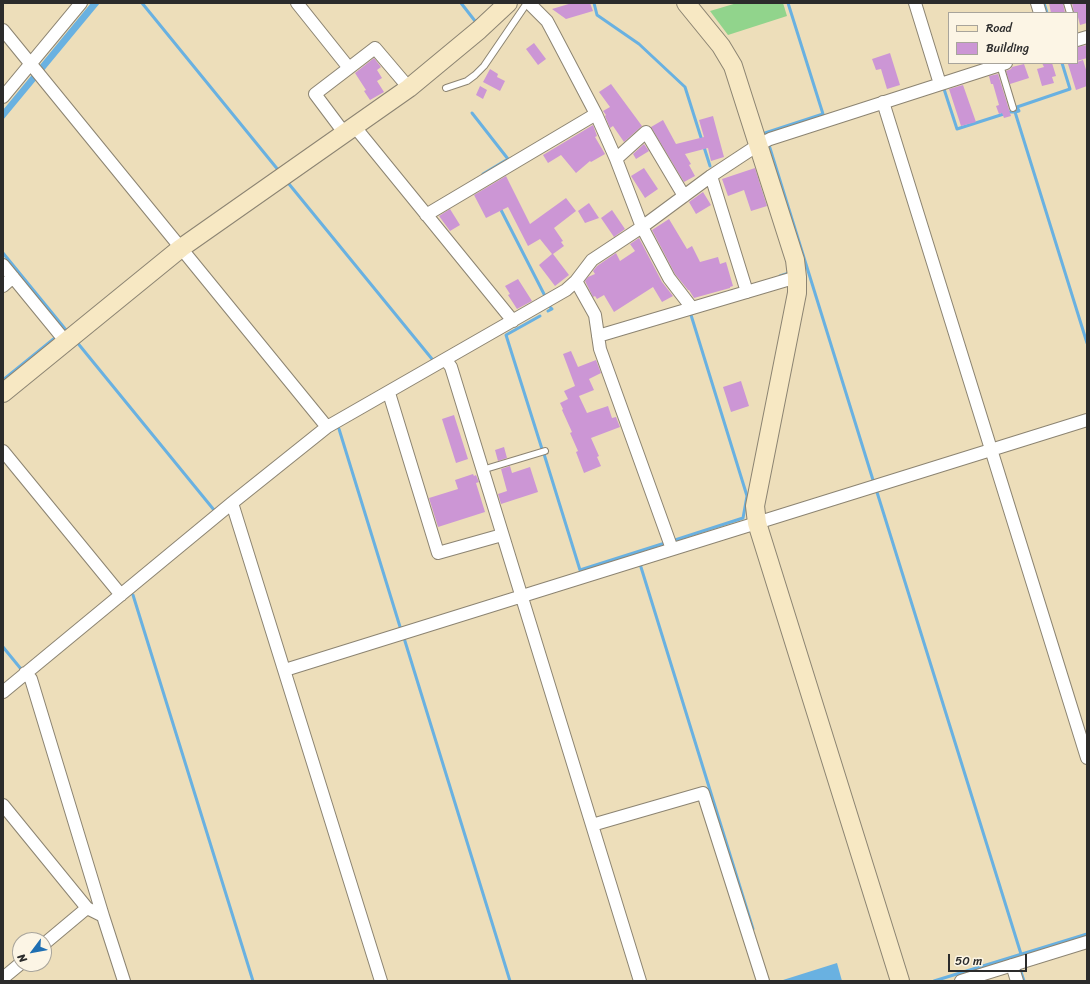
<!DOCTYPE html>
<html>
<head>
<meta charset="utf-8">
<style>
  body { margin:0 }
  #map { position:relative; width:1090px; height:984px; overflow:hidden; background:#eddeba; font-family:Sriracha,sans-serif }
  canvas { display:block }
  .frame { position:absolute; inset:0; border:4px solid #2b2b2b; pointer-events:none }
  .legend { position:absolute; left:948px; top:12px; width:130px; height:52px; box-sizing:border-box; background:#fcf5e5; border:1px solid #a8a49b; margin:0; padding:5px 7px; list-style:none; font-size:12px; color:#2b2b2b }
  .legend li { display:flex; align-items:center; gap:8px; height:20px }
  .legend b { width:20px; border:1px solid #a8a49b }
  .north { position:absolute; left:12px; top:932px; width:40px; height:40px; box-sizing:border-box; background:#fcf5e5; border:1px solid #a8a49b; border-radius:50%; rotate:238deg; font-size:11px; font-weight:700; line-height:16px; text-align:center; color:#2b2b2b }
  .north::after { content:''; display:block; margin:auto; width:14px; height:18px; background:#1f6fb2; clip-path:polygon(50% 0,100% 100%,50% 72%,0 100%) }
  .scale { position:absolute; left:948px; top:954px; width:79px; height:18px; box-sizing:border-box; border:2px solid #2b2b2b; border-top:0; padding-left:5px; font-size:12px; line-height:14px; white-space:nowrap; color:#2b2b2b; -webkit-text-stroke:3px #fcf5e5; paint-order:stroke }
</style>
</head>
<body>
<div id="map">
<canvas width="1090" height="984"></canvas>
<div class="frame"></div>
<ul class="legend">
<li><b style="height:5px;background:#f7e8c3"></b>Road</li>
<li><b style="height:11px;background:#cc96d5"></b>Building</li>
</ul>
<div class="north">N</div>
<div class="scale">50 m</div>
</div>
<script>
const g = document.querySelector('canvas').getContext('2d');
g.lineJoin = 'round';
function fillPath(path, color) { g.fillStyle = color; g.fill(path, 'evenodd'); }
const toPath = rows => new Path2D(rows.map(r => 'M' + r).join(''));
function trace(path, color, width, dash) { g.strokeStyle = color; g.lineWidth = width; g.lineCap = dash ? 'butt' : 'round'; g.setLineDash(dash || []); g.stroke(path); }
fillPath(toPath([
  [737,3,783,3,787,16,728,35,710,11]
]), '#91d48c');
fillPath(toPath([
  [91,3,100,3,3,120,3,110],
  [837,963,842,981,783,981,783,980]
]), '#69b1e1');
trace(toPath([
  [142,3,279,171],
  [461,3,475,21],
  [594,3,597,15,639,44,685,87,710,166],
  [1044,3,1047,13],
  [1062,63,1070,89,1017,107,1019,111,1015,112,1087,343],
  [944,89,957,129,1010,112,1015,112],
  [472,113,508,159,483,174,484,176],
  [765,133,823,114,788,3],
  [769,145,873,480],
  [289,184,432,359],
  [500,208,546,298],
  [3,253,66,330],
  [780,276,789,273],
  [548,311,552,309,550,307],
  [540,316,506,335,542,449],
  [76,341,214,510],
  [3,380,56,337],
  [339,429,401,630],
  [544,454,580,570,665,543],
  [876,489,1021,954],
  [675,540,743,518,747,496,691,315],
  [640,564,753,929],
  [133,595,253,981],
  [404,638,510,981],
  [3,647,21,669],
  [1019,966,1024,981],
  [934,981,1087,934]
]), '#69b1e1', 3);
fillPath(toPath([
  [572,3,590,3,593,11,566,19,552,9],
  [1049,3,1063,3,1065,13,1051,13],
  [1072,3,1087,3,1087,23,1080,25,1077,13,1074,13],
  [534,43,546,59,538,65,526,49],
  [1087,45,1087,58,1077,61,1077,47],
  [890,53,900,85,887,89,881,69,876,70,872,59],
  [374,58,381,67,377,70,382,78,377,81,384,92,370,100,364,91,366,90,355,73],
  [1083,60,1087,73,1087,86,1076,90,1068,64,1077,63,1077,62],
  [1042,63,1052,63,1056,76,1052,77,1054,83,1042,86,1037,69,1044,67],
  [1024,64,1029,78,1010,84,1006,71,1011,69,1012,67],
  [490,69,498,74,497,77,505,81,500,91,483,82],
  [998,74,1011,116,1004,118,1002,113,999,114,996,106,999,105,993,84,991,84,989,76],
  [611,84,642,126,624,142,613,126,610,128,605,116,606,115,603,111,610,107,599,92],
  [963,85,976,122,961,126,949,89],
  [480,86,487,90,483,99,476,95],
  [713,116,724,157,711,161,708,148,685,154,691,164,689,165,695,176,684,182,651,127,663,120,676,144,704,137,699,120],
  [593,125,597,136,595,137,605,154,591,162,590,161,576,173,561,155,548,163,543,155],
  [644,144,649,151,636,159,633,154],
  [644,168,658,189,645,198,631,176],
  [755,168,767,206,751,211,744,190,728,196,722,179],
  [506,176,530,224,566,198,576,211,554,228,563,241,561,242,564,246,553,254,569,275,555,286,539,265,552,254,540,239,528,246,508,207,486,218,474,195],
  [703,192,711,205,696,214,689,202],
  [589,203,599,218,585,223,578,211],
  [450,209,460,225,450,231,439,216],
  [612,210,625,229,614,237,601,218],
  [669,219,687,249,692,246,700,262,718,257,720,264,726,262,733,286,730,287,730,288,694,298,689,290,688,290,675,274,652,230],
  [639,238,662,282,673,296,662,302,653,287,614,312,604,295,597,299,595,296,593,297,585,281,588,277,595,274,593,271,597,266,616,253,620,261,635,251,630,244],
  [518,279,532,301,517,309,508,295,510,294,505,286],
  [571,351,578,367,596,360,601,373,589,379,594,390,579,396,587,413,608,406,612,418,616,417,620,427,591,438,599,456,597,457,601,466,584,473,576,452,578,451,570,433,572,432,562,410,563,409,560,403,568,399,564,391,575,386,563,354],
  [741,381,749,406,731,412,723,387],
  [454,415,468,459,456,463,442,419],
  [504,447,507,458,498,461,495,450],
  [510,466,512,473,530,467,538,492,501,504,498,494,507,491,501,469],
  [473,474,474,476,476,475,479,482,476,483,485,512,438,527,429,498,458,489,455,480]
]), '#cc96d5');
const lane = toPath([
  [1067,3,1070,13],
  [1000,65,1013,108],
  [446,88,467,81,475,75,484,66,527,3],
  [482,470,545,451]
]);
const street = toPath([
  [297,3,349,68,375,48,409,88],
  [529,3,547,21,555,36,596,114,616,159,642,227,669,278,692,308],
  [915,3,940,84],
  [1037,3,1040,13],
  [3,30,327,427],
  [1077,40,1087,37],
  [3,97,81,3],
  [883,102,1087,758],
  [355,127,513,321],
  [345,134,315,94,349,68],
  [616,159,646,132,684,196],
  [711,176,747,292],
  [426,215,596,114],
  [3,265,66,342],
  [576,281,595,315,600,349,672,549],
  [3,286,13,277],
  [598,336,797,277],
  [446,360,451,367,640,981],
  [389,393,438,553,502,535],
  [3,451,121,595],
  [232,503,381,981],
  [285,670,1087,420],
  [25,673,31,679,103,916],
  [3,692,232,503,327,427,566,290,576,281,592,260,642,227,711,176,758,145,770,139,1006,63],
  [3,805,87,908,103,916,124,981],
  [592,825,703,793,763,981],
  [44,944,87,908],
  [1012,965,1017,981],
  [3,978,20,964],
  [961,981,1087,942]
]);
const secondary = toPath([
  [686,3,721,46,733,66,795,260,797,277,797,293,755,506,757,523,900,981],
  [3,393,181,248,409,88,479,30,508,3]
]);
trace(lane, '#8c8472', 8);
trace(street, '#8c8472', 14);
trace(secondary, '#8c8472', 20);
trace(lane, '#fff', 6);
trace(street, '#fff', 12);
trace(secondary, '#f7e8c3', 18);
</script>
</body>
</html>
